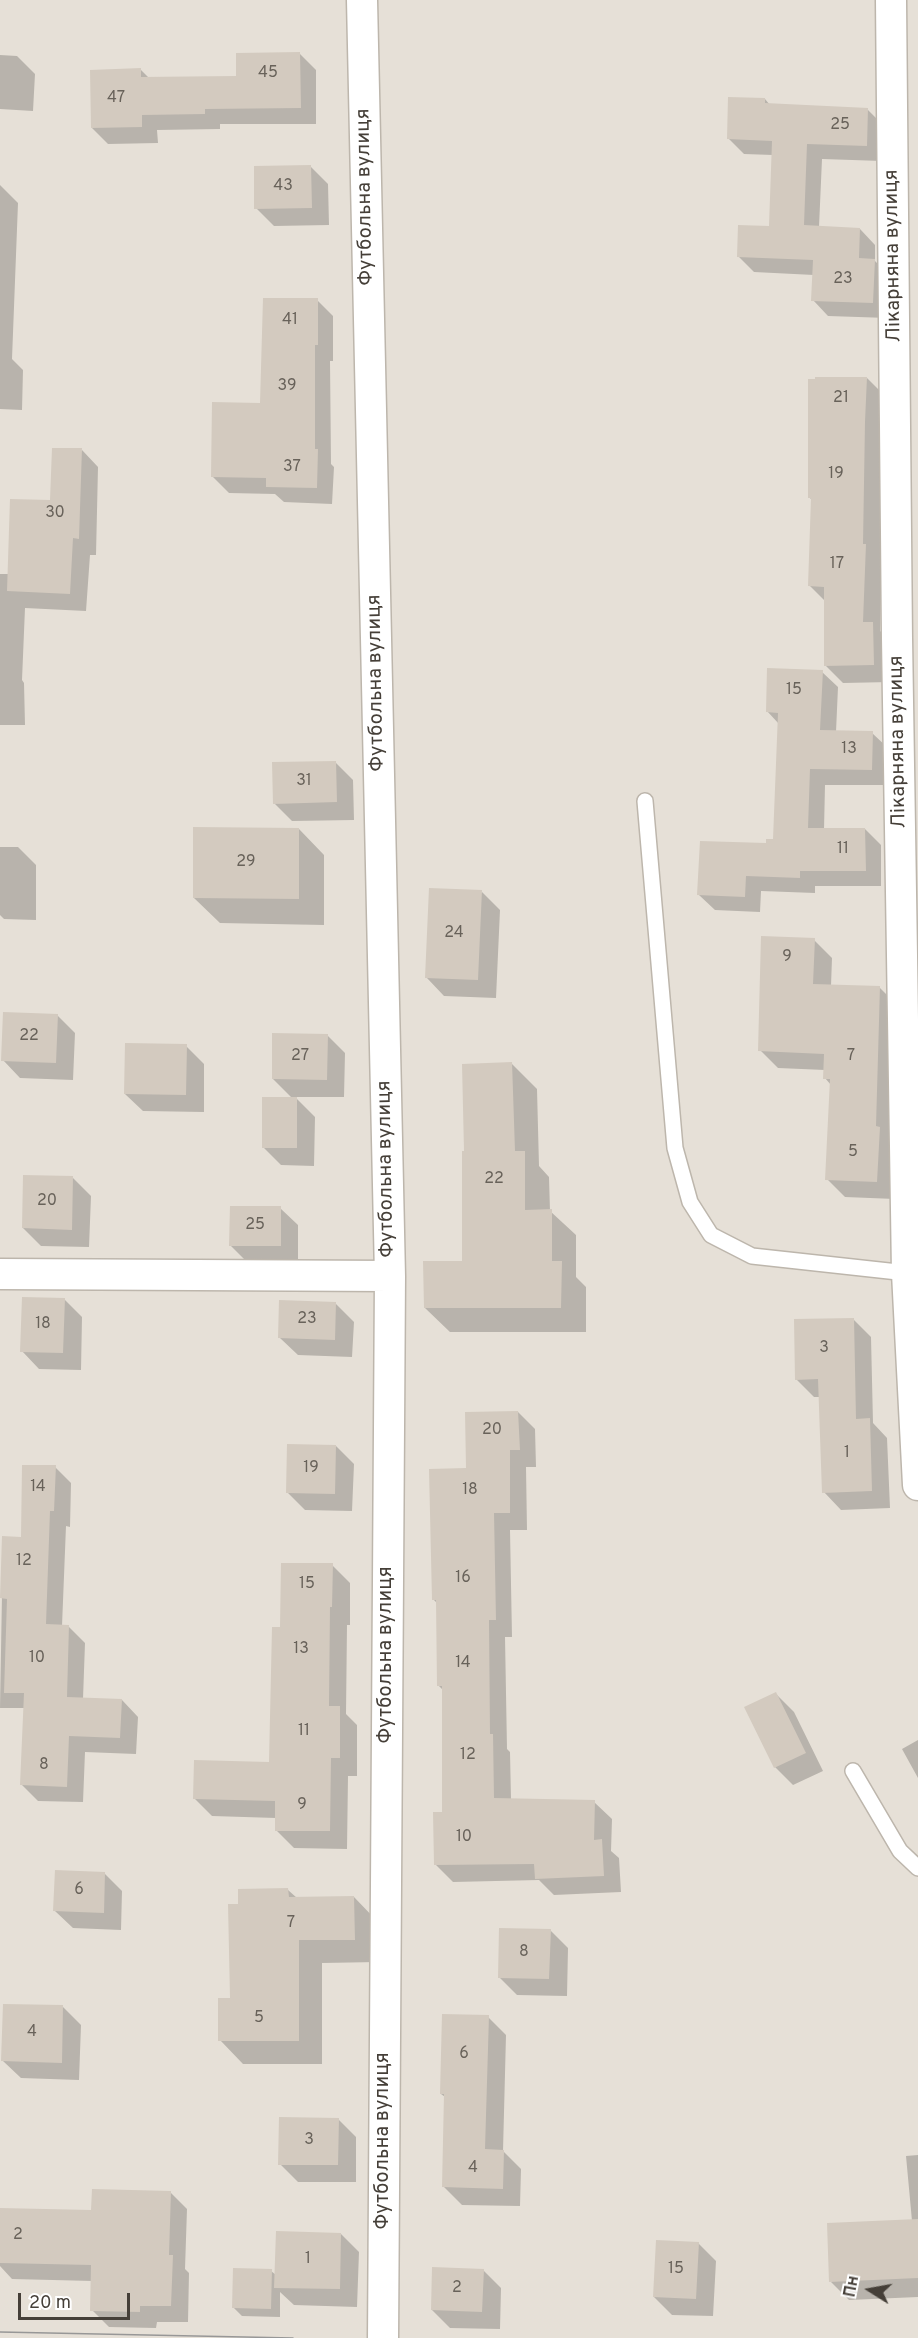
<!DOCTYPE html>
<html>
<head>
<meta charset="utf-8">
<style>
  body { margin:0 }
  #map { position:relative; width:918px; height:2338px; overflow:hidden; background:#f2efe9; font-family:Overpass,sans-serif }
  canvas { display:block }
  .north { position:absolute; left:840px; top:2260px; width:60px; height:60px; -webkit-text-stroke:4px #fff; paint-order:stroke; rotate:281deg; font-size:16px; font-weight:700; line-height:24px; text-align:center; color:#453f38 }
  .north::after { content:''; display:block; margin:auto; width:21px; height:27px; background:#453f38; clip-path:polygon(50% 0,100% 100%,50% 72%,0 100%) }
  .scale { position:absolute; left:18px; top:2293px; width:112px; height:27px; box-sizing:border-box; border:3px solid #453f38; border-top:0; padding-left:8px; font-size:18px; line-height:21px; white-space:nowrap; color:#453f38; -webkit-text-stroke:4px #fff; paint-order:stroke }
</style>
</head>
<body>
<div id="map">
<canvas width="918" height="2338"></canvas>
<div class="north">Пн</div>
<div class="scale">20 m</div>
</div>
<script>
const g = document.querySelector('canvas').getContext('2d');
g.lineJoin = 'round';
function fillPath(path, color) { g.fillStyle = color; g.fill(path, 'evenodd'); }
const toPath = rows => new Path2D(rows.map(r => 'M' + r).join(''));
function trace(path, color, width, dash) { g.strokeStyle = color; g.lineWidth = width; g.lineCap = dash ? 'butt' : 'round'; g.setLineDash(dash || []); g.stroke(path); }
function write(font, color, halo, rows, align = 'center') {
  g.font = font + ' Overpass,sans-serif'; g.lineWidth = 4.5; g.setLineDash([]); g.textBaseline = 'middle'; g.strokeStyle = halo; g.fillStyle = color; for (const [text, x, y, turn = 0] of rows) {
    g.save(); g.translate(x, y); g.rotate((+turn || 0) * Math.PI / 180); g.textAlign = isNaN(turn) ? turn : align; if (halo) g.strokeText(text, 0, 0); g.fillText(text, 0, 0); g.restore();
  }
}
fillPath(toPath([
  [0,0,918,0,918,2338,0,2338]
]), '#e6e0d7');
fillPath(toPath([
  [300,54,316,70,316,124,220,124,220,129,157,130,158,143,108,144,92,128,141,70,149,78,237,77],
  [0,55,17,56,35,74,33,111,0,109],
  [765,99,770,105,868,110,883,125,882,161,822,159,819,227,860,229,875,245,875,261,890,276,888,318,828,316,813,300,814,275,754,272,738,256,770,227,773,155,744,154,728,138],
  [310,166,328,184,329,225,274,226,256,208],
  [0,185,18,203,12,359,23,370,22,410,0,409],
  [317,300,333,316,333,361,330,361,331,464,334,467,332,504,284,502,275,494,229,493,213,477,262,405],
  [867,378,885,396,880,631,891,641,891,682,843,683,825,665,826,602,810,586,813,501,809,497],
  [82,450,98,467,96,555,90,555,86,611,25,608,22,680,24,683,25,725,0,725,0,574,9,574],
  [822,672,838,687,836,732,872,733,888,748,887,785,825,785,824,830,865,829,881,845,881,886,815,886,815,893,761,891,760,912,715,910,699,895,775,841,779,724,767,711],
  [335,762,353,780,354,820,292,821,274,803],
  [299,829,324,855,324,925,220,923,194,898],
  [0,847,18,847,36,865,36,920,4,919,0,915],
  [482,892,500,910,496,998,444,996,427,978],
  [814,940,832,958,831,986,879,987,897,1005,895,1199,845,1197,827,1179,831,1085,825,1078,825,1070,778,1068,760,1050],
  [57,1015,75,1033,73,1080,20,1078,3,1060],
  [327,1035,345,1053,344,1097,295,1097,315,1117,314,1166,281,1165,263,1147,293,1099,273,1079],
  [186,1046,204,1064,204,1112,143,1111,125,1094],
  [512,1064,537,1089,539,1166,549,1177,550,1211,576,1235,576,1277,586,1287,586,1332,450,1332,425,1308,464,1263],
  [73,1178,91,1196,89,1247,41,1246,23,1228],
  [280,1208,298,1225,298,1263,249,1264,231,1246],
  [64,1299,82,1317,81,1370,39,1369,22,1351],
  [336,1304,354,1322,352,1357,298,1355,280,1338],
  [853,1319,871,1337,873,1423,887,1438,890,1508,841,1510,824,1492,820,1397,814,1397,796,1379],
  [518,1412,535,1429,536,1467,526,1467,527,1530,510,1530,512,1637,505,1637,507,1749,510,1752,511,1800,594,1802,612,1819,611,1851,619,1858,621,1892,554,1895,539,1880,453,1882,435,1864,443,1813,444,1691,438,1685,438,1604,433,1599,467,1470],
  [336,1446,354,1464,352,1511,305,1510,287,1492],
  [55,1467,71,1483,70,1527,66,1526,62,1626,69,1627,85,1643,83,1699,122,1700,138,1717,136,1754,85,1752,83,1802,38,1801,21,1784,25,1708,0,1708,3,1537,22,1538],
  [332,1565,350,1583,350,1625,347,1625,346,1714,357,1725,357,1776,348,1776,347,1849,294,1848,276,1830,276,1818,212,1816,194,1798,270,1763,282,1629],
  [776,1694,794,1712,823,1771,793,1785,775,1767,746,1708],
  [918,1740,918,1778,902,1749],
  [104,1873,122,1891,121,1930,73,1928,55,1911],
  [288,1890,297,1898,354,1897,377,1921,378,1962,322,1963,322,2064,243,2064,220,2040,231,2000,240,1905],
  [550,1930,568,1948,567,1996,517,1995,499,1977],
  [63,2007,81,2025,79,2080,21,2078,3,2061],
  [488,2017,506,2035,503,2151,521,2169,520,2206,462,2205,444,2187,445,2097,441,2094],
  [338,2119,356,2137,356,2182,298,2182,280,2164],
  [918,2155,918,2297,849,2300,831,2282,912,2221,906,2156],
  [170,2192,187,2209,185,2269,189,2273,188,2322,157,2322,156,2328,109,2327,92,2310,93,2281,12,2279,0,2266,0,2209,93,2212],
  [341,2234,359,2252,357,2307,294,2305,280,2292,280,2317,242,2316,233,2307,271,2271,276,2275],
  [698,2243,716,2261,713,2316,672,2315,654,2297],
  [483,2270,501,2288,500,2329,450,2328,432,2310]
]), '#0003');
fillPath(toPath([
  [300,52,301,108,205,109,205,114,142,115,142,127,91,128,90,70,141,68,141,77,236,76,236,53],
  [728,97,765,98,765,103,868,108,867,146,807,144,804,225,860,228,859,258,875,259,873,303,811,301,813,260,737,257,738,225,769,226,772,141,727,139],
  [311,165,312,208,254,209,254,166],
  [263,298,318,298,318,345,315,345,315,449,318,449,317,488,266,487,266,478,211,477,212,402,260,403],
  [815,377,867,377,865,422,863,544,866,544,863,622,873,622,874,665,824,666,824,587,808,586,811,498,808,498,808,379,815,379],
  [52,448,82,448,79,539,73,538,70,594,7,591,10,499,50,500],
  [767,668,823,670,820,730,873,731,872,770,810,769,808,828,865,828,866,871,800,871,800,878,746,876,745,897,697,895,700,841,766,843,766,839,773,839,778,713,766,712],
  [336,761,337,802,273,804,272,762],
  [193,827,299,828,299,899,193,898],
  [429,888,482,890,478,980,425,978],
  [761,936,815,938,813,984,880,986,876,1126,880,1127,877,1182,825,1180,830,1079,823,1079,824,1054,758,1051],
  [3,1012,58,1014,56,1063,1,1061],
  [272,1033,328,1034,327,1080,272,1079],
  [125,1043,187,1044,186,1095,124,1094],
  [512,1062,515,1151,525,1151,525,1210,552,1209,552,1261,562,1261,561,1308,424,1308,423,1261,462,1261,462,1151,464,1151,462,1064],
  [262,1097,297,1097,297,1148,262,1148],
  [23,1175,73,1176,72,1230,22,1228],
  [230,1206,281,1206,281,1246,229,1246],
  [22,1297,65,1298,63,1353,20,1352],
  [279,1300,336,1302,335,1340,278,1338],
  [854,1318,856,1419,870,1418,872,1491,822,1493,818,1379,795,1380,794,1319],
  [518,1411,520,1450,510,1450,510,1513,494,1513,496,1620,489,1620,490,1734,493,1734,494,1798,595,1800,594,1840,602,1839,604,1876,535,1879,534,1864,434,1865,433,1812,442,1812,442,1686,437,1686,436,1600,432,1600,429,1469,466,1468,465,1412],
  [287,1444,336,1445,335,1494,286,1493],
  [22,1465,56,1465,54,1511,50,1511,46,1624,69,1625,67,1697,122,1699,120,1738,69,1736,67,1787,20,1785,24,1693,4,1693,7,1599,0,1598,2,1536,21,1537],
  [281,1563,333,1563,332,1607,330,1607,329,1706,340,1706,340,1758,331,1758,330,1831,275,1831,275,1801,193,1799,194,1760,269,1762,272,1627,280,1627],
  [776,1692,806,1753,774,1768,744,1707],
  [55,1870,105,1872,104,1913,53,1911],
  [288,1888,289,1897,354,1896,355,1940,299,1940,299,2041,218,2041,218,1998,230,1998,228,1904,238,1904,238,1889],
  [499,1928,551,1929,549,1979,498,1978],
  [3,2004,63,2005,62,2063,1,2061],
  [442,2014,489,2015,485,2149,504,2150,503,2189,442,2187,444,2094,440,2094],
  [279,2117,339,2118,338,2165,278,2165],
  [92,2189,171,2191,169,2255,173,2255,171,2306,140,2306,140,2312,90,2311,91,2265,0,2263,0,2208,91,2210],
  [918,2219,918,2278,829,2282,827,2223],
  [276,2231,341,2233,340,2289,274,2288],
  [656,2240,699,2242,696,2299,653,2297],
  [432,2267,484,2269,482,2312,431,2310],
  [233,2268,272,2269,271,2309,232,2308]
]), '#d3cabf');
const service = toPath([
  [645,801,675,1148,690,1202,711,1235,752,1256,907,1273],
  [853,1771,900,1851,918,1868]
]);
const minor = toPath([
  [362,0,390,1276,383,2338],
  [891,0,897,638,907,1273,918,1485],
  [0,1274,390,1276]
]);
trace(service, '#bdb6ac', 18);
trace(minor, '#bdb6ac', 33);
trace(service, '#fff', 15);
trace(minor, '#fff', 30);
trace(toPath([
  [0,2332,293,2338]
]), '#979797', 1.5);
write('16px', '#68625a', null, [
  ["45",268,74],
  ["47",116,99],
  ["25",840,126],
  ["43",283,187],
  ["23",843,280],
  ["41",290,321],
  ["39",287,387],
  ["21",841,399],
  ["37",292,468],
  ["19",836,475],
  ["30",55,514],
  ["17",837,565],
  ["15",794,691],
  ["13",849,750],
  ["31",304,782],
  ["11",843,850],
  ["29",246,863],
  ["24",454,934],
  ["9",787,958],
  ["22",29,1037],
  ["27",300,1057],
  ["7",851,1057],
  ["5",853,1153],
  ["22",494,1180],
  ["20",47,1202],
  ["25",255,1226],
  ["23",307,1320],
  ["18",43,1325],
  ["3",824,1349],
  ["20",492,1431],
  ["1",847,1454],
  ["19",311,1469],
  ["14",38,1488],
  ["18",470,1491],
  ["12",24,1562],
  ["16",463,1579],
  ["15",307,1585],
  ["13",301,1650],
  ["10",37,1659],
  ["14",463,1664],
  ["11",304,1732],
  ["12",468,1756],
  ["8",44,1766],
  ["9",302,1806],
  ["10",464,1838],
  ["6",79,1891],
  ["7",291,1924],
  ["8",524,1953],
  ["5",259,2019],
  ["4",32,2033],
  ["6",464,2055],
  ["3",309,2141],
  ["4",473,2169],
  ["2",18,2236],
  ["1",308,2260],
  ["15",676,2270],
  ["2",457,2289]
]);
write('20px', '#453f38', '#fff', [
  ["Футбольна вулиця",366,197,-91],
  ["Лікарняна вулиця",894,256,-91],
  ["Футбольна вулиця",377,683,-91],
  ["Лікарняна вулиця",899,742,-91],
  ["Футбольна вулиця",387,1169,-91],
  ["Футбольна вулиця",387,1655,-90],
  ["Футбольна вулиця",384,2141,-90]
]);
</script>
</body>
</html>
